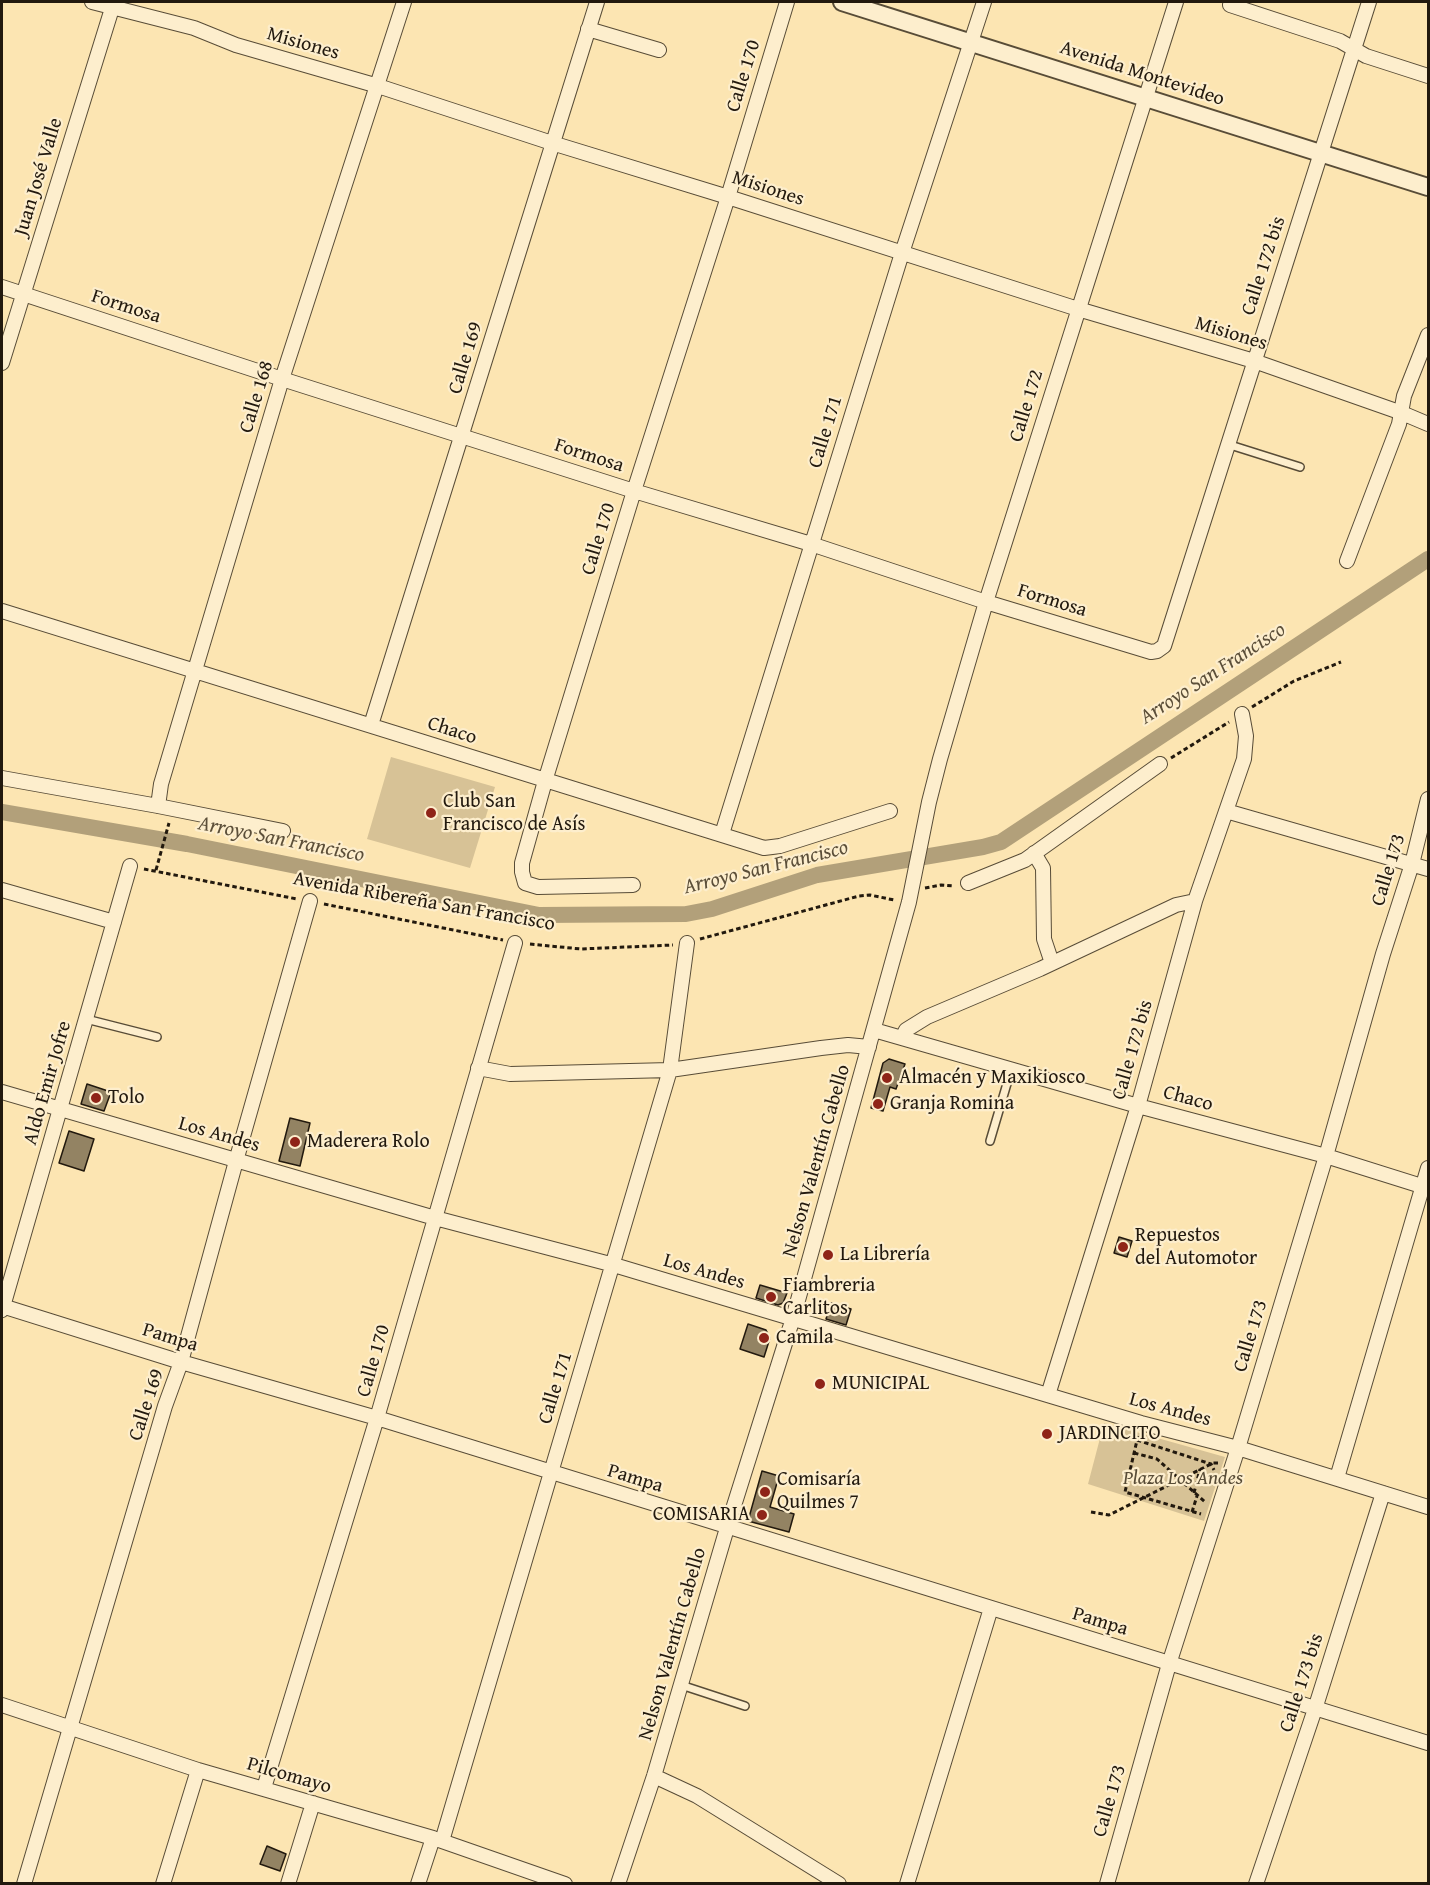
<!DOCTYPE html>
<html>
<head>
<meta charset="utf-8">
<style>
  body { margin:0 }
  #map { position:relative; width:1430px; height:1885px; overflow:hidden; background:#fce5b2; font-family:"Gentium Book Plus",serif }
  canvas { display:block }
  .frame { position:absolute; inset:0; border:3px solid #22190e; pointer-events:none }
</style>
</head>
<body>
<div id="map">
<canvas width="1430" height="1885"></canvas>
<div class="frame"></div>
</div>
<script>
const g = document.querySelector('canvas').getContext('2d');
g.lineJoin = 'round';
function fillPath(path, color) { g.fillStyle = color; g.fill(path, 'evenodd'); }
const toPath = rows => new Path2D(rows.map(r => 'M' + r).join(''));
function trace(path, color, width, dash) { g.strokeStyle = color; g.lineWidth = width; g.lineCap = dash ? 'butt' : 'round'; g.setLineDash(dash || []); g.stroke(path); }
function write(font, color, halo, rows, align = 'center') {
  g.font = font + ' "Gentium Book Plus",serif'; g.lineWidth = 4.5; g.setLineDash([]); g.textBaseline = 'middle'; g.strokeStyle = halo; g.fillStyle = color; for (const [text, x, y, turn = 0] of rows) {
    g.save(); g.translate(x, y); g.rotate((+turn || 0) * Math.PI / 180); g.textAlign = isNaN(turn) ? turn : align; if (halo) g.strokeText(text, 0, 0); g.fillText(text, 0, 0); g.restore();
  }
}
fillPath(toPath([
  [391,757,495,787,470,868,367,839],
  [1104,1423,1225,1457,1204,1521,1088,1484]
]), '#d7c296');
trace(toPath([
  [2,812,187,844,539,915,686,914,712,909,817,875,983,847,1001,842,1428,559]
]), '#b2a07a', 16);
const building = toPath([
  [889,1059,905,1064,896,1089,890,1087,883,1111,871,1108,883,1063,889,1059],
  [87,1084,111,1092,104,1111,81,1104,87,1084],
  [290,1118,310,1123,300,1166,279,1161,290,1118],
  [69,1131,94,1139,84,1171,59,1163,69,1131],
  [1119,1237,1132,1241,1127,1257,1114,1253,1119,1237],
  [760,1285,787,1293,783,1303,778,1305,756,1298,760,1285],
  [831,1303,851,1309,846,1325,826,1319,831,1303],
  [748,1324,766,1330,770,1338,764,1357,740,1349,748,1324],
  [762,1471,779,1476,770,1507,794,1514,789,1532,748,1521,762,1471],
  [267,1846,286,1854,280,1871,260,1864,267,1846]
]);
fillPath(building, '#938363');
trace(building, '#22190e', 1.5);
const service = toPath([
  [1227,444,1300,467],
  [86,1019,157,1037],
  [990,1141,1011,1070],
  [681,1685,745,1706]
]);
const minor = toPath([
  [92,2,194,28,236,45,378,86,552,143,728,197,1078,309,1254,361,1402,413,1428,424],
  [1230,5,1340,41,1366,56,1428,76],
  [588,29,659,50],
  [2,287,282,379,634,491,811,544,986,602,1151,652,1157,651,1164,646,1369,2],
  [2,363,114,2],
  [1347,561,1399,424,1404,396,1428,335],
  [2,611,764,848,780,846,890,811],
  [371,725,597,2],
  [2,778,158,806,283,831],
  [158,806,161,784,282,379,404,2],
  [1226,811,1428,869],
  [722,834,902,253,984,2],
  [1034,853,1043,868,1044,939,1052,963],
  [968,883,1025,860,1160,764],
  [633,885,538,887,525,883,522,872,522,863,545,781,634,491,728,197,787,2],
  [2,890,114,922],
  [874,1030,1138,1106,1326,1156,1428,1188],
  [902,1038,906,1030,927,1017,1040,969,1176,905,1195,901],
  [478,1068,510,1074,670,1070,821,1048,848,1045,869,1047],
  [2,1092,435,1218,614,1265,1141,1423,1238,1448,1428,1507],
  [2,1306,181,1362,377,1418,1428,1743],
  [2,1310,130,866],
  [1048,1395,1138,1106,1195,901,1244,759,1246,736,1242,714],
  [1337,1478,1428,1168],
  [2,1705,198,1770,433,1838,565,1884],
  [654,1776,697,1796,839,1884],
  [264,1788,377,1418,515,943],
  [442,1841,670,1070,687,943],
  [24,1884,165,1406,181,1362,236,1161,310,901],
  [163,1884,198,1770],
  [288,1884,313,1803],
  [418,1884,433,1838],
  [618,1884,654,1776,727,1528,793,1318,909,902,929,802,940,759,986,602,1176,2],
  [907,1884,991,1608],
  [1107,1884,1169,1664,1238,1448,1326,1156,1383,954,1412,864,1428,799],
  [1256,1884,1315,1709,1383,1493]
]);
const tertiary = toPath([
  [842,2,1428,187]
]);
trace(service, '#584c37', 10);
trace(minor, '#584c37', 16);
trace(tertiary, '#584c37', 20);
trace(toPath([
  [1252,707,1294,681,1341,662],
  [1171,758,1229,722],
  [144,869,297,899],
  [156,870,169,823],
  [925,888,941,885,954,886],
  [324,904,503,940],
  [700,939,859,896,870,895,894,900],
  [530,944,581,949,673,945],
  [1138,1436,1125,1492,1201,1514],
  [1137,1440,1211,1464,1214,1470],
  [1134,1453,1157,1459,1205,1502],
  [1194,1493,1200,1469],
  [1091,1512,1109,1515,1213,1463,1218,1463],
  [1192,1512,1197,1496]
]), '#22190e', 3, [4.5, 3]);
trace(service, '#fdeecd', 7);
trace(minor, '#fdeecd', 14);
trace(tertiary, '#fdeecd', 16);
for (const [x, y, r, color] of [
  [431,813,6,"#8f2418"],
  [887,1078,6,"#8f2418"],
  [96,1098,6,"#8f2418"],
  [878,1104,6,"#8f2418"],
  [295,1142,6,"#8f2418"],
  [1123,1247,6,"#8f2418"],
  [828,1255,6,"#8f2418"],
  [771,1297,6,"#8f2418"],
  [764,1338,6,"#8f2418"],
  [820,1384,6,"#8f2418"],
  [1047,1434,6,"#8f2418"],
  [765,1492,6,"#8f2418"],
  [762,1515,6,"#8f2418"]
]) { const dot = new Path2D(); dot.arc(x, y, r, 0, 2 * Math.PI); g.fillStyle = color; g.fill(dot); trace(dot, '#fdeecd', 2); }
write('20px', '#22190e', '#fdeecd', [
  ["Misiones",303,44,16],
  ["Avenida Montevideo",1142,74,18],
  ["Calle 170",744,76,-73],
  ["Juan José Valle",39,177,-73],
  ["Misiones",768,189,18],
  ["Calle 172 bis",1264,266,-72],
  ["Formosa",126,307,18],
  ["Misiones",1231,334,17],
  ["Calle 169",466,358,-73],
  ["Calle 168",257,397,-73],
  ["Calle 172",1027,406,-73],
  ["Calle 171",826,432,-73],
  ["Formosa",589,456,18],
  ["Calle 170",599,539,-73],
  ["Formosa",1052,601,17],
  ["Chaco",452,731,18],
  ["Calle 173",1389,870,-73],
  ["Avenida Ribereña San Francisco",424,902,10],
  ["Calle 172 bis",1133,1050,-74],
  ["Aldo Emir Jofre",48,1083,-74],
  ["Chaco",1188,1099,15],
  ["Los Andes",219,1135,16],
  ["Nelson Valentín Cabello",817,1161,-74],
  ["Los Andes",704,1272,16],
  ["Calle 173",1251,1336,-73],
  ["Pampa",170,1338,17],
  ["Calle 170",374,1361,-74],
  ["Calle 171",556,1388,-73],
  ["Calle 169",147,1405,-72],
  ["Los Andes",1170,1410,15],
  ["Pampa",635,1479,17],
  ["Pampa",1100,1622,17],
  ["Nelson Valentín Cabello",673,1644,-74],
  ["Calle 173 bis",1302,1683,-72],
  ["Pilcomayo",289,1776,16],
  ["Calle 173",1110,1801,-74]
]);
write('20px', '#22190e', '#fdeecd', [
  ["Club San",443,802],
  ["Francisco de Asís",443,825],
  ["Almacén y Maxikiosco",899,1078],
  ["Tolo",108,1098],
  ["Granja Romina",890,1104],
  ["Maderera Rolo",307,1142],
  ["Repuestos",1135,1236],
  ["del Automotor",1135,1259],
  ["La Librería",840,1255],
  ["Fiambreria",783,1286],
  ["Carlitos",783,1309],
  ["Camila",776,1338],
  ["MUNICIPAL",832,1384],
  ["JARDINCITO",1059,1434],
  ["Comisaría",777,1480],
  ["Quilmes 7",777,1503],
  ["COMISARIA",750,1515,"right"]
], 'left');
write('italic 20px', '#584c37', '#fdeecd', [
  ["Plaza Los Andes",1183,1479]
]);
write('italic 21px', '#5c4f39', '#fdeecd', [
  ["Arroyo San Francisco",1213,674,-33],
  ["Arroyo San Francisco",281,840,11],
  ["Arroyo San Francisco",766,868,-14]
]);
</script>
</body>
</html>
